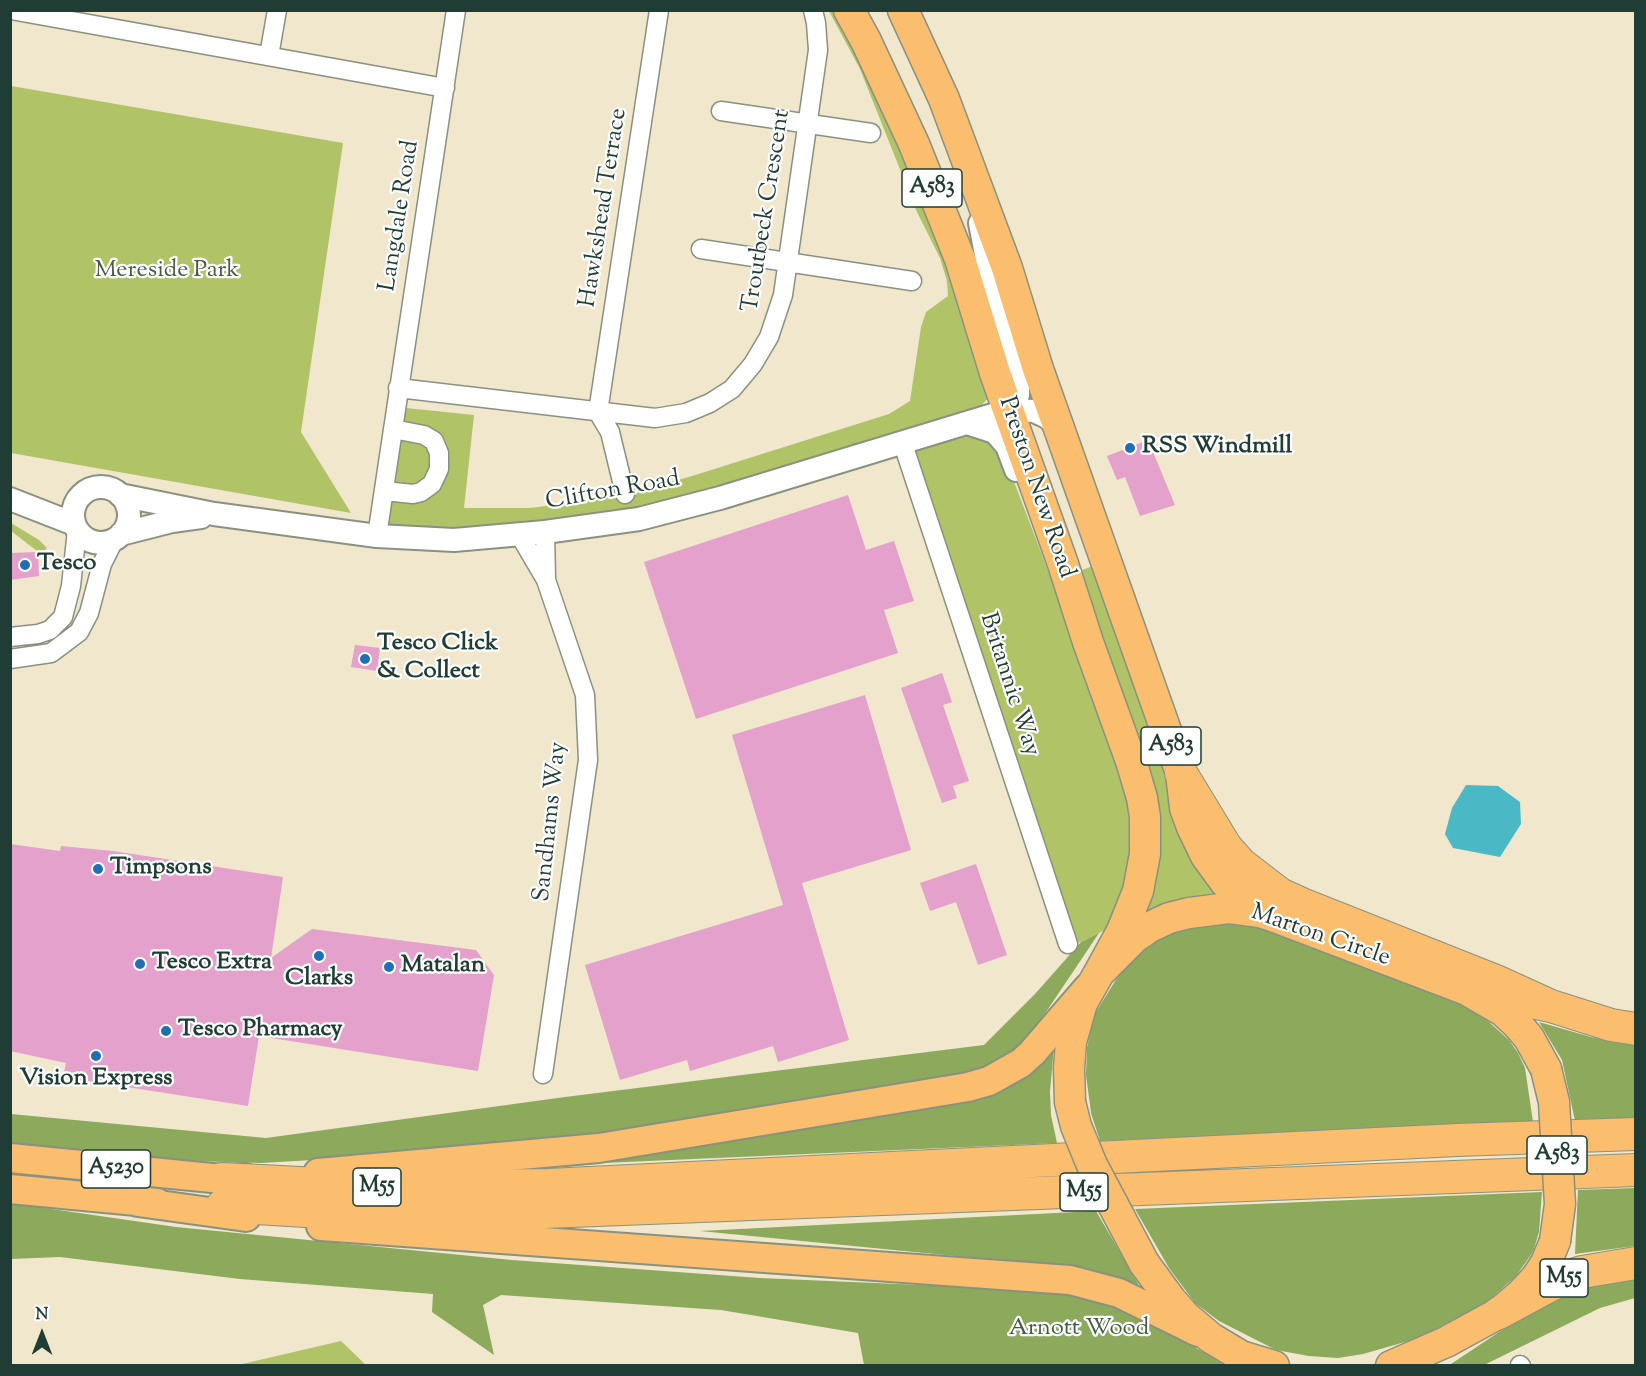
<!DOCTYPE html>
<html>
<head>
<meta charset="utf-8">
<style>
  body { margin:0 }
  #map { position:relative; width:1646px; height:1376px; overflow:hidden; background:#f0e7cd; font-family:"Sorts Mill Goudy",serif }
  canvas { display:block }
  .frame { position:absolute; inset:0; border:12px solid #1f3d34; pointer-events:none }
  .north { position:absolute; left:12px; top:1304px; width:60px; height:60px; -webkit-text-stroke:4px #fff; paint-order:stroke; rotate:0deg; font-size:16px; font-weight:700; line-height:24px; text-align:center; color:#1f3d34 }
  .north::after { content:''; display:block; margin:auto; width:21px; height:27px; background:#1f3d34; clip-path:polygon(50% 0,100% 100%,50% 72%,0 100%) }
</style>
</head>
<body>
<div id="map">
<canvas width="1646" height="1376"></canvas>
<div class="frame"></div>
<div class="north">N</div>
</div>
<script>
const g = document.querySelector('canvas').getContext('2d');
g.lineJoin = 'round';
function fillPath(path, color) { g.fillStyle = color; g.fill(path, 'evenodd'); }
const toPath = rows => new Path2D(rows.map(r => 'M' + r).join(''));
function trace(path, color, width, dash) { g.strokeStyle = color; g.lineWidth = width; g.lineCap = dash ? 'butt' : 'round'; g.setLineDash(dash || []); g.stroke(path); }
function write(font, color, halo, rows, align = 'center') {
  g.font = font + ' "Sorts Mill Goudy",serif'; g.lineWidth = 4.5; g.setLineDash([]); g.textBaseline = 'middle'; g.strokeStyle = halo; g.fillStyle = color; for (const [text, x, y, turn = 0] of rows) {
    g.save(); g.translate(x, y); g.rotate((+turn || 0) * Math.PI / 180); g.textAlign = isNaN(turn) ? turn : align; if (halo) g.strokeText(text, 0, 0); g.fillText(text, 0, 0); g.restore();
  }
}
fillPath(toPath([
  [829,11,849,11,914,144,990,396,980,407,970,425,995,432,1060,602,1076,628,1145,854,1115,925,1081,942,1068,944,902,441,639,519,377,536,396,407,474,415,464,508,530,508,609,498,689,477,889,414,910,401,921,327,926,312,948,296,947,281,940,258,917,212,860,69],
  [11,86,343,143,301,432,351,513,11,453],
  [11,523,39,540,47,548,41,554,11,531],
  [1098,564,1226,895,1141,918,1121,694,1082,570],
  [341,1341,366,1365,238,1365]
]), '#b0c367');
fillPath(toPath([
  [1236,922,1256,925,1463,1004,1479,1013,1509,1040,1518,1053,1525,1068,1533,1122,1100,1141,1091,1113,1086,1075,1087,1048,1094,1015,1117,978,1135,954,1162,937,1190,925],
  [1099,933,1042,1018,1030,1042,982,1074,614,1131,498,1147,329,1159,261,1163,190,1161,119,1157,11,1144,11,1114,266,1138,565,1097,984,1045,1035,994,1081,942],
  [1539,1022,1591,1037,1635,1045,1635,1118,1575,1121,1562,1060],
  [1054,1045,1050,1092,1051,1115,1057,1143,580,1164,598,1158,959,1103],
  [1635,1188,1635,1246,1575,1254,1578,1190],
  [1542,1192,1539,1232,1533,1252,1516,1276,1487,1302,1419,1338,1363,1354,1338,1358,1309,1356,1276,1350,1219,1321,1195,1303,1169,1268,1135,1209],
  [10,1203,176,1227,512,1260,760,1278,967,1287,1083,1295,1105,1300,1175,1335,1224,1365,864,1365,858,1333,721,1310,501,1295,483,1305,494,1355,432,1312,433,1294,240,1279,60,1257,11,1259],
  [1096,1211,1139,1285,1113,1276,1078,1268,700,1231],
  [1635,1279,1635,1298,1600,1308,1484,1365,1448,1366,1502,1330,1559,1297,1604,1281]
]), '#8ca95c');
fillPath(toPath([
  [1466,785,1498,786,1520,802,1521,824,1500,857,1453,848,1445,834,1452,808]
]), '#4bb8c5');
fillPath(toPath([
  [1148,440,1175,505,1140,516,1125,477,1117,480,1107,456],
  [848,495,866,550,894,541,914,601,884,610,898,653,696,719,644,562],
  [38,552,39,576,10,580,10,553],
  [355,645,380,648,377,671,351,667],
  [942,673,952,702,943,705,969,781,953,786,957,798,942,803,901,688],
  [865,695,911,850,802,883,849,1040,778,1062,773,1046,690,1071,687,1060,620,1080,585,965,783,905,732,735],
  [10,844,60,851,61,846,113,851,283,877,271,958,312,929,476,950,494,975,478,1071,259,1036,248,1106,63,1077,66,1063,10,1051],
  [976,864,1007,955,978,965,956,902,930,911,920,883]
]), '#e3a1cc');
const minor = toPath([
  [11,10,445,88],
  [269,56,277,10],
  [721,111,871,133],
  [701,249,912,281],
  [398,388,655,418,686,413,710,403,732,389,753,364,769,337,783,295,818,50,816,23,813,10],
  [902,441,1068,944],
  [384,491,413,494,421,492,432,484,439,469,439,453,434,441,424,435,393,429],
  [625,494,610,432,598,412,659,10],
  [545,532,546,578],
  [519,534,546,580,585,695,588,760,543,1074],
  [377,536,456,10],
  [10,637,38,634,50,630,63,617,71,586,77,530],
  [10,659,51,653,79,632,89,613,102,564,114,540],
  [1520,1365,1521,1366]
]);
const tertiary = toPath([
  [980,223,995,303,1018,384,1018,395,1014,404,1009,410],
  [967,423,995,432,1007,446,1016,470],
  '73 515a28 28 0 1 1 56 0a28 28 0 1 1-56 0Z',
  [120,495,214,514,377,536,454,540,545,532,639,519,720,498,1009,410,1034,411,1047,417,1058,427],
  [10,499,74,524],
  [121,534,172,521,201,517]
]);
const primary = toPath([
  [10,1158,222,1179,245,1178],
  [318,1173,599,1148,968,1087,989,1081,1021,1063,1032,1053,1088,988],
  [10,1189,157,1203],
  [138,1202,246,1217],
  [321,1226,1070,1280,1119,1293,1198,1332]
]);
const trunk = toPath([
  [849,10,866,41,914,144,960,259,995,373,1063,564,1088,642,1132,764,1142,798,1145,817,1145,854,1138,891,1122,931,1099,973],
  [903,10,944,99,1007,268,1038,369,1181,773,1185,808,1192,827,1206,856,1225,882,1255,906,1275,917],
  [1070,1102,1069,1068,1071,1042,1082,1003,1099,973,1134,938,1150,927,1169,918,1189,913,1229,908,1260,912,1275,917,1467,990,1503,1011,1518,1025,1529,1038,1546,1069],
  [1144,1263,1171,1300,1185,1316,1211,1338,1241,1356,1274,1366],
  [1391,1366,1446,1342,1499,1313,1520,1295,1536,1278,1546,1263,1555,1241]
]);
const motorway = toPath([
  [1181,773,1226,847,1241,864,1280,894,1302,904,1496,981,1551,1006],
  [1532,1002,1551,1006,1611,1025,1636,1029],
  [222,1179,378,1187,549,1185,1457,1140,1636,1134],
  [222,1206,390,1216,467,1215,1636,1170],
  [1499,1313,1564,1278,1582,1272,1636,1263]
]);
trace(minor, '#889280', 21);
trace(tertiary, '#889280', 26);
trace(primary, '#889280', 32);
trace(trunk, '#889280', 33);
trace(motorway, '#889280', 34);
trace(minor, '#fff', 18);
trace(tertiary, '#fff', 22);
trace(primary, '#fbbd6e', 28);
trace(trunk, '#fbbd6e', 30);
trace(motorway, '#fbbd6e', 32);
const trunkBridge = toPath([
  [1546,1069,1554,1102,1560,1204,1555,1241],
  [1070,1102,1076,1126,1092,1165,1144,1263]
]);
trace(trunkBridge, '#889280', 33, []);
trace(trunkBridge, '#fbbd6e', 30);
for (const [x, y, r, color] of [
  [1130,448,6,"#1f6fb2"],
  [25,565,6,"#1f6fb2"],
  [365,659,6,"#1f6fb2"],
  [98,869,6,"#1f6fb2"],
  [319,956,6,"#1f6fb2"],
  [140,964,6,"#1f6fb2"],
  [389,967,6,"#1f6fb2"],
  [166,1031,6,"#1f6fb2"],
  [96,1056,6,"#1f6fb2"]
]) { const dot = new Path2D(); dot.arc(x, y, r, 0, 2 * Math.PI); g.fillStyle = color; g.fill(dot); trace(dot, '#fff', 2); }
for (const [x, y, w] of [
  [932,188,60],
  [1171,746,60],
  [1557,1155,60],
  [116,1169,69],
  [377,1187,48],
  [1084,1192,48],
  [1564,1278,48]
]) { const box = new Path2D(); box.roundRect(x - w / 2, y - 19, w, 38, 4.5); g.fillStyle = '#fff'; g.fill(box); trace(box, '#1f3d34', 1.5); }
write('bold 22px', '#1f3d34', null, [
  ["A583",932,188],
  ["A583",1171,746],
  ["A583",1557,1155],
  ["A5230",116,1169],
  ["M55",377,1187],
  ["M55",1084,1192],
  ["M55",1564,1278]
]);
write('24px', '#1f3d34', '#fff', [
  ["Hawkshead Terrace",605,208,-81],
  ["Troutbeck Crescent",768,211,-81],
  ["Langdale Road",401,216,-81],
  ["Preston New Road",1035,488,71],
  ["Clifton Road",613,492,-10],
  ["Britannic Way",1008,685,72],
  ["Sandhams Way",552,822,-84],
  ["Marton Circle",1320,937,19]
]);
write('24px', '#435e41', '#fff', [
  ["Mereside Park",167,272],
  ["Arnott Wood",1079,1330]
]);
write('bold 24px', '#1f3d34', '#fff', [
  ["RSS Windmill",1142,448],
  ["Tesco",37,565],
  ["Tesco Click",377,645],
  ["& Collect",377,673],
  ["Timpsons",110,869],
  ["Tesco Extra",152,964],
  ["Matalan",401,967],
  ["Clarks",319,980,"center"],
  ["Tesco Pharmacy",178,1031],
  ["Vision Express",96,1080,"center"]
], 'left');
</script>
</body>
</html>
